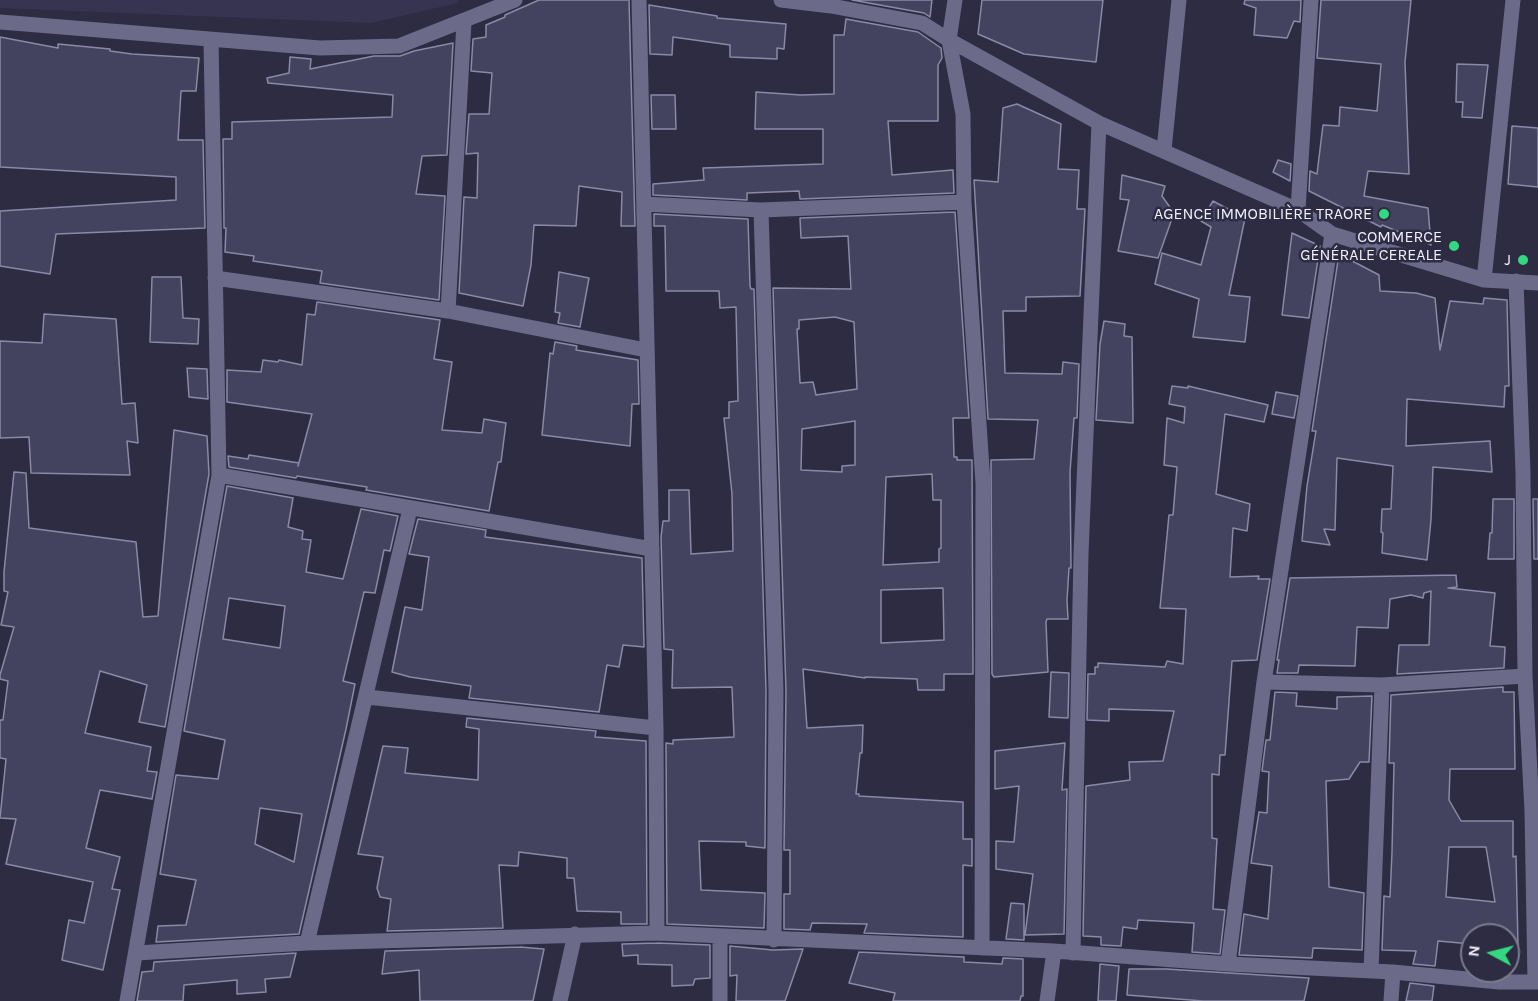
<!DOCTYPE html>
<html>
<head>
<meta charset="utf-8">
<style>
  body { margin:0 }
  #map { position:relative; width:1538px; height:1001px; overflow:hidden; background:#2d2c43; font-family:Karla,sans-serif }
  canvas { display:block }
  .north { position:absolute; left:1460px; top:923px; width:60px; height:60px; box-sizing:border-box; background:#2d2c43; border:2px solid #7b7b8d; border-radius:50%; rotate:277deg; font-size:16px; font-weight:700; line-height:24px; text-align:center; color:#f1f1fd }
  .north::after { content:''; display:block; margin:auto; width:21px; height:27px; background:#33d881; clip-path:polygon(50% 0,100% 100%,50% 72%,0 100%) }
</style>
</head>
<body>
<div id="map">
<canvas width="1538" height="1001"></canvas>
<div class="north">N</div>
</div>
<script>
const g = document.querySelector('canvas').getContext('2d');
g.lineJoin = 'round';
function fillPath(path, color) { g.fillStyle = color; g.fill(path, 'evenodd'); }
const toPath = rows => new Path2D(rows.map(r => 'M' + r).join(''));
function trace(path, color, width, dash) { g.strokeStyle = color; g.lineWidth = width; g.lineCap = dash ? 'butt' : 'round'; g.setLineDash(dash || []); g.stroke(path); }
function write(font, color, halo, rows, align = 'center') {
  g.font = font + ' Karla,sans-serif'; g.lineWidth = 5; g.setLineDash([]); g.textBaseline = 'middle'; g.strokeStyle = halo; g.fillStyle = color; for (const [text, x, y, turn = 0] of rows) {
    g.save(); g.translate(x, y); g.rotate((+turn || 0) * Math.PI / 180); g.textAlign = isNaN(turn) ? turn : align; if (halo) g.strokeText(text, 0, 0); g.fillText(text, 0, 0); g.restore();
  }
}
fillPath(toPath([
  [0,0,458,0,458,3,371,23,0,8]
]), '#363451');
const building = toPath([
  [539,0,629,0,635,226,621,226,622,192,579,186,576,226,534,225,531,265,523,306,459,293,464,197,477,198,478,153,466,154,469,114,489,114,492,73,471,71,473,39,486,37,486,25,505,17,505,15,539,0],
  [852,0,932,0,930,17,924,13,852,0],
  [982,0,1103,0,1096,62,1024,54,978,34,982,0],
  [1245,0,1301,0,1300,22,1294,21,1287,38,1254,35,1256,8,1244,4,1245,0],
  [1321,0,1411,0,1405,62,1409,174,1368,171,1364,196,1428,208,1431,245,1382,225,1381,227,1309,191,1310,171,1317,174,1323,125,1339,126,1340,107,1377,111,1381,64,1317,58,1321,0],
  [649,5,717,16,717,18,786,24,784,49,777,48,777,59,730,57,730,45,673,37,672,55,650,54,649,5],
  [846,19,918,32,941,48,942,58,938,65,938,121,888,121,892,175,953,170,954,193,800,199,799,191,747,193,747,200,653,195,653,184,704,180,703,168,823,164,823,129,755,129,756,92,801,95,834,94,834,35,844,35,846,19],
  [0,37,58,48,58,44,110,49,110,51,132,54,199,58,196,91,181,91,178,140,203,140,205,228,56,234,50,274,0,266,0,211,176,200,176,177,0,167,0,37],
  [453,43,447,155,422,156,416,194,445,196,439,300,320,283,322,271,253,261,254,256,225,252,226,228,224,228,223,139,232,139,232,122,392,117,393,95,268,83,267,78,289,73,290,57,311,59,310,69,374,56,400,56,414,51,453,43],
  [1457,64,1488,65,1482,118,1462,117,1463,102,1456,102,1457,64],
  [651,95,675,95,676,129,652,129,651,95],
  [1017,104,1061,124,1058,169,1079,170,1077,209,1085,209,1080,296,1026,297,1026,311,1003,311,1005,373,1062,374,1063,362,1079,364,1077,418,1074,418,1070,472,1071,568,1069,568,1067,600,1068,619,1047,619,1046,622,1048,672,994,677,992,674,991,460,1034,459,1038,420,988,419,974,180,998,182,1003,108,1017,104],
  [1512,126,1538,128,1538,187,1508,184,1512,126],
  [1278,160,1291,164,1290,181,1273,172,1278,160],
  [1122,175,1165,186,1162,196,1174,213,1158,258,1118,251,1129,200,1120,199,1122,175],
  [1213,201,1245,218,1229,295,1250,297,1245,342,1193,337,1199,299,1155,284,1162,253,1201,265,1211,227,1201,221,1213,201],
  [955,212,969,418,953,418,954,457,957,457,957,460,972,460,973,674,944,674,944,690,918,690,917,679,865,677,865,678,803,669,807,728,863,725,862,753,860,753,856,794,859,794,859,796,963,802,963,839,972,839,972,866,963,865,963,937,864,933,867,924,812,923,810,930,784,929,784,894,790,894,790,850,784,850,786,691,773,288,851,289,848,236,801,238,800,218,955,212],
  [835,317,854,322,857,389,816,395,813,382,800,383,797,329,799,329,799,320,835,317],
  [855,421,855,465,842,466,842,472,801,470,802,429,855,421],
  [932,474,933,500,941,500,941,548,939,549,939,562,883,565,886,477,932,474],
  [943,588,944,640,881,643,881,590,943,588],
  [654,214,748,219,750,286,751,289,754,289,766,691,765,848,746,846,746,842,699,841,701,890,765,893,764,928,667,924,666,743,673,744,673,740,734,737,732,687,672,688,673,650,664,649,661,537,663,521,669,521,669,490,689,490,691,554,733,551,732,494,724,418,729,418,729,402,738,401,736,307,720,308,719,291,666,291,665,226,654,226,654,214],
  [1292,233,1320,246,1309,318,1282,315,1292,233],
  [1339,254,1379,275,1380,291,1416,293,1435,298,1440,350,1450,301,1483,304,1484,298,1507,300,1509,386,1505,386,1504,407,1407,399,1406,446,1490,441,1492,472,1433,467,1431,520,1427,560,1382,553,1383,533,1381,532,1382,509,1391,509,1393,466,1337,458,1335,530,1324,529,1330,545,1302,541,1307,486,1316,431,1312,431,1339,254],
  [559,272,589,278,580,327,558,323,560,313,555,312,559,272],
  [152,277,181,277,183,318,199,319,198,344,150,342,152,277],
  [317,302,440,320,434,359,452,362,442,430,482,433,484,419,506,423,501,462,498,462,489,511,366,490,367,487,297,476,296,478,229,467,228,456,248,459,249,455,299,463,298,466,312,414,227,402,227,370,261,372,263,360,278,362,279,360,302,365,307,314,315,315,317,302],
  [44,314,116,319,122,404,135,403,138,443,127,441,130,475,31,473,29,437,0,438,0,341,42,343,44,314],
  [1104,321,1125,324,1124,336,1132,337,1133,423,1096,420,1100,344,1104,321],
  [555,342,577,346,576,350,638,360,639,404,632,404,630,446,542,435,550,353,553,354,555,342],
  [187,368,207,369,208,399,189,397,187,368],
  [1172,386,1188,388,1188,386,1268,405,1264,422,1225,414,1216,494,1250,504,1247,531,1233,528,1230,577,1259,576,1258,579,1270,579,1257,660,1232,661,1225,755,1220,755,1219,775,1212,774,1212,838,1217,839,1213,909,1225,910,1220,954,1192,952,1194,923,1138,920,1137,929,1123,927,1121,946,1101,945,1101,937,1083,936,1086,786,1130,780,1129,762,1163,761,1174,711,1109,709,1109,721,1087,720,1088,674,1095,674,1095,667,1098,667,1098,663,1165,667,1167,661,1183,664,1186,609,1160,608,1169,515,1173,515,1177,467,1164,465,1167,418,1184,423,1185,407,1169,404,1172,386],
  [1276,392,1298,396,1294,418,1272,414,1276,392],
  [174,430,207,436,209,474,165,727,139,722,147,685,100,671,85,733,151,747,147,771,157,772,152,799,100,790,86,848,120,857,112,889,120,890,103,970,62,960,69,920,84,923,93,882,6,864,16,819,0,818,6,759,0,758,0,720,3,720,8,681,0,679,0,675,14,627,1,625,8,592,4,591,4,572,14,472,26,473,29,528,136,542,143,617,158,616,174,430],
  [227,486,293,498,288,527,303,531,302,539,311,540,306,572,343,579,361,509,398,516,390,551,384,550,375,593,364,592,343,681,355,684,346,729,299,934,156,942,158,926,186,925,196,880,160,874,176,775,218,779,225,740,184,731,227,486],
  [229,598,285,606,280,648,223,639,229,598],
  [260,808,302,814,294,862,255,844,260,808],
  [1493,499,1514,499,1514,559,1488,559,1490,533,1492,533,1493,499],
  [1533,499,1538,499,1538,559,1534,559,1533,499],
  [418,519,486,530,485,537,642,558,644,647,623,645,619,667,607,665,599,712,469,698,471,686,410,677,392,672,405,607,422,610,429,557,409,554,418,519],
  [1456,575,1457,587,1448,588,1495,593,1490,646,1505,647,1504,668,1397,674,1399,645,1429,645,1431,591,1424,593,1423,598,1411,595,1390,599,1388,628,1357,627,1355,666,1299,665,1298,673,1277,673,1279,660,1277,660,1290,578,1456,575],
  [1051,672,1069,673,1068,718,1049,717,1051,672],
  [1503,687,1503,692,1514,692,1515,769,1450,769,1449,800,1461,821,1513,821,1513,857,1516,856,1518,946,1508,946,1508,935,1472,935,1472,944,1438,941,1435,966,1413,964,1416,951,1382,950,1384,896,1390,897,1392,852,1394,763,1389,763,1391,695,1503,687],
  [1449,847,1486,847,1495,902,1446,897,1449,847],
  [1275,692,1297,693,1296,706,1337,709,1337,697,1372,696,1369,762,1360,762,1349,779,1326,781,1329,887,1364,893,1362,950,1313,948,1312,958,1239,955,1244,914,1268,919,1272,866,1251,863,1259,812,1267,813,1269,772,1262,771,1266,740,1270,740,1275,692],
  [467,718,596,731,595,737,646,741,647,924,621,924,621,912,577,911,574,878,567,878,567,858,519,852,518,866,499,865,503,928,387,931,391,899,380,897,377,888,383,857,358,854,383,746,408,748,405,773,478,780,479,729,466,727,467,718],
  [1065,743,1062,790,1067,789,1064,934,1025,935,1033,874,996,869,996,841,1014,842,1019,786,995,789,995,751,1065,743],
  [1011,903,1024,904,1024,940,1006,939,1011,903],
  [657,943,710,945,710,978,695,979,693,985,672,986,672,965,638,964,638,955,623,956,622,944,657,943],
  [730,946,773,950,803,949,785,1001,736,1001,737,975,730,976,730,946],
  [520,947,544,949,533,1001,420,1001,419,970,382,974,385,951,520,947],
  [859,952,964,957,964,962,1002,964,1003,958,1023,959,1023,996,1021,996,1020,1001,893,1001,895,993,849,983,859,952],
  [296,953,290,977,265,979,266,992,237,994,237,980,184,985,183,1001,137,1001,142,972,153,971,154,962,296,953],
  [1100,964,1119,966,1116,1001,1098,1001,1100,964],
  [1129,969,1166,969,1309,978,1304,1001,1203,1001,1127,995,1129,969],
  [1410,983,1434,986,1432,1001,1406,1001,1410,983]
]);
fillPath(building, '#44435f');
trace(building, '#8a8aa6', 1.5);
trace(toPath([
  [639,0,656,728,657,933],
  [781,0,831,6,922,23,949,40,1099,123,1298,210,1332,234,1484,280,1538,283],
  [955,0,949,40,963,114,964,202,983,483,982,948],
  [0,22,320,48,399,46,515,0],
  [1164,150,1179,0],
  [644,204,761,210,964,202],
  [761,210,776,691,774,940],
  [1298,210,1311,0],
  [215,278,448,311,646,350],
  [1484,280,1513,0],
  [1516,281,1523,472,1525,676,1532,811,1535,982],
  [448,311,464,22],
  [219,475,652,549],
  [1264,682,1382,685,1525,676],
  [367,697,656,728],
  [307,943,410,509],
  [136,953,307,943,657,933,1054,951,1228,964,1393,972,1499,982,1538,982],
  [1073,953,1081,554,1099,123],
  [1228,964,1264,682,1332,234],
  [1371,971,1382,685],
  [127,1001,219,475,211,41],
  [560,1001,575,934],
  [720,1001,720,936],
  [1047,1001,1054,951],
  [1391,1001,1393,972]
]), '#6b6a89', 15);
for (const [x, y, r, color] of [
  [1384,214,6,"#33d881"],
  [1454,246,6,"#33d881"],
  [1523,260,6,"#33d881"]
]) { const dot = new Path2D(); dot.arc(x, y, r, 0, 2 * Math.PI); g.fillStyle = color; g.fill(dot); trace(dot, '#2d2c43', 2); }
write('16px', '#f1f1fd', '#2d2c43', [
  ["AGENCE IMMOBILIÈRE TRAORE",1372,214],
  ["COMMERCE",1442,237],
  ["GÉNÉRALE CEREALE",1442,255],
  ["J",1511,260]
], 'right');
</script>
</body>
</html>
